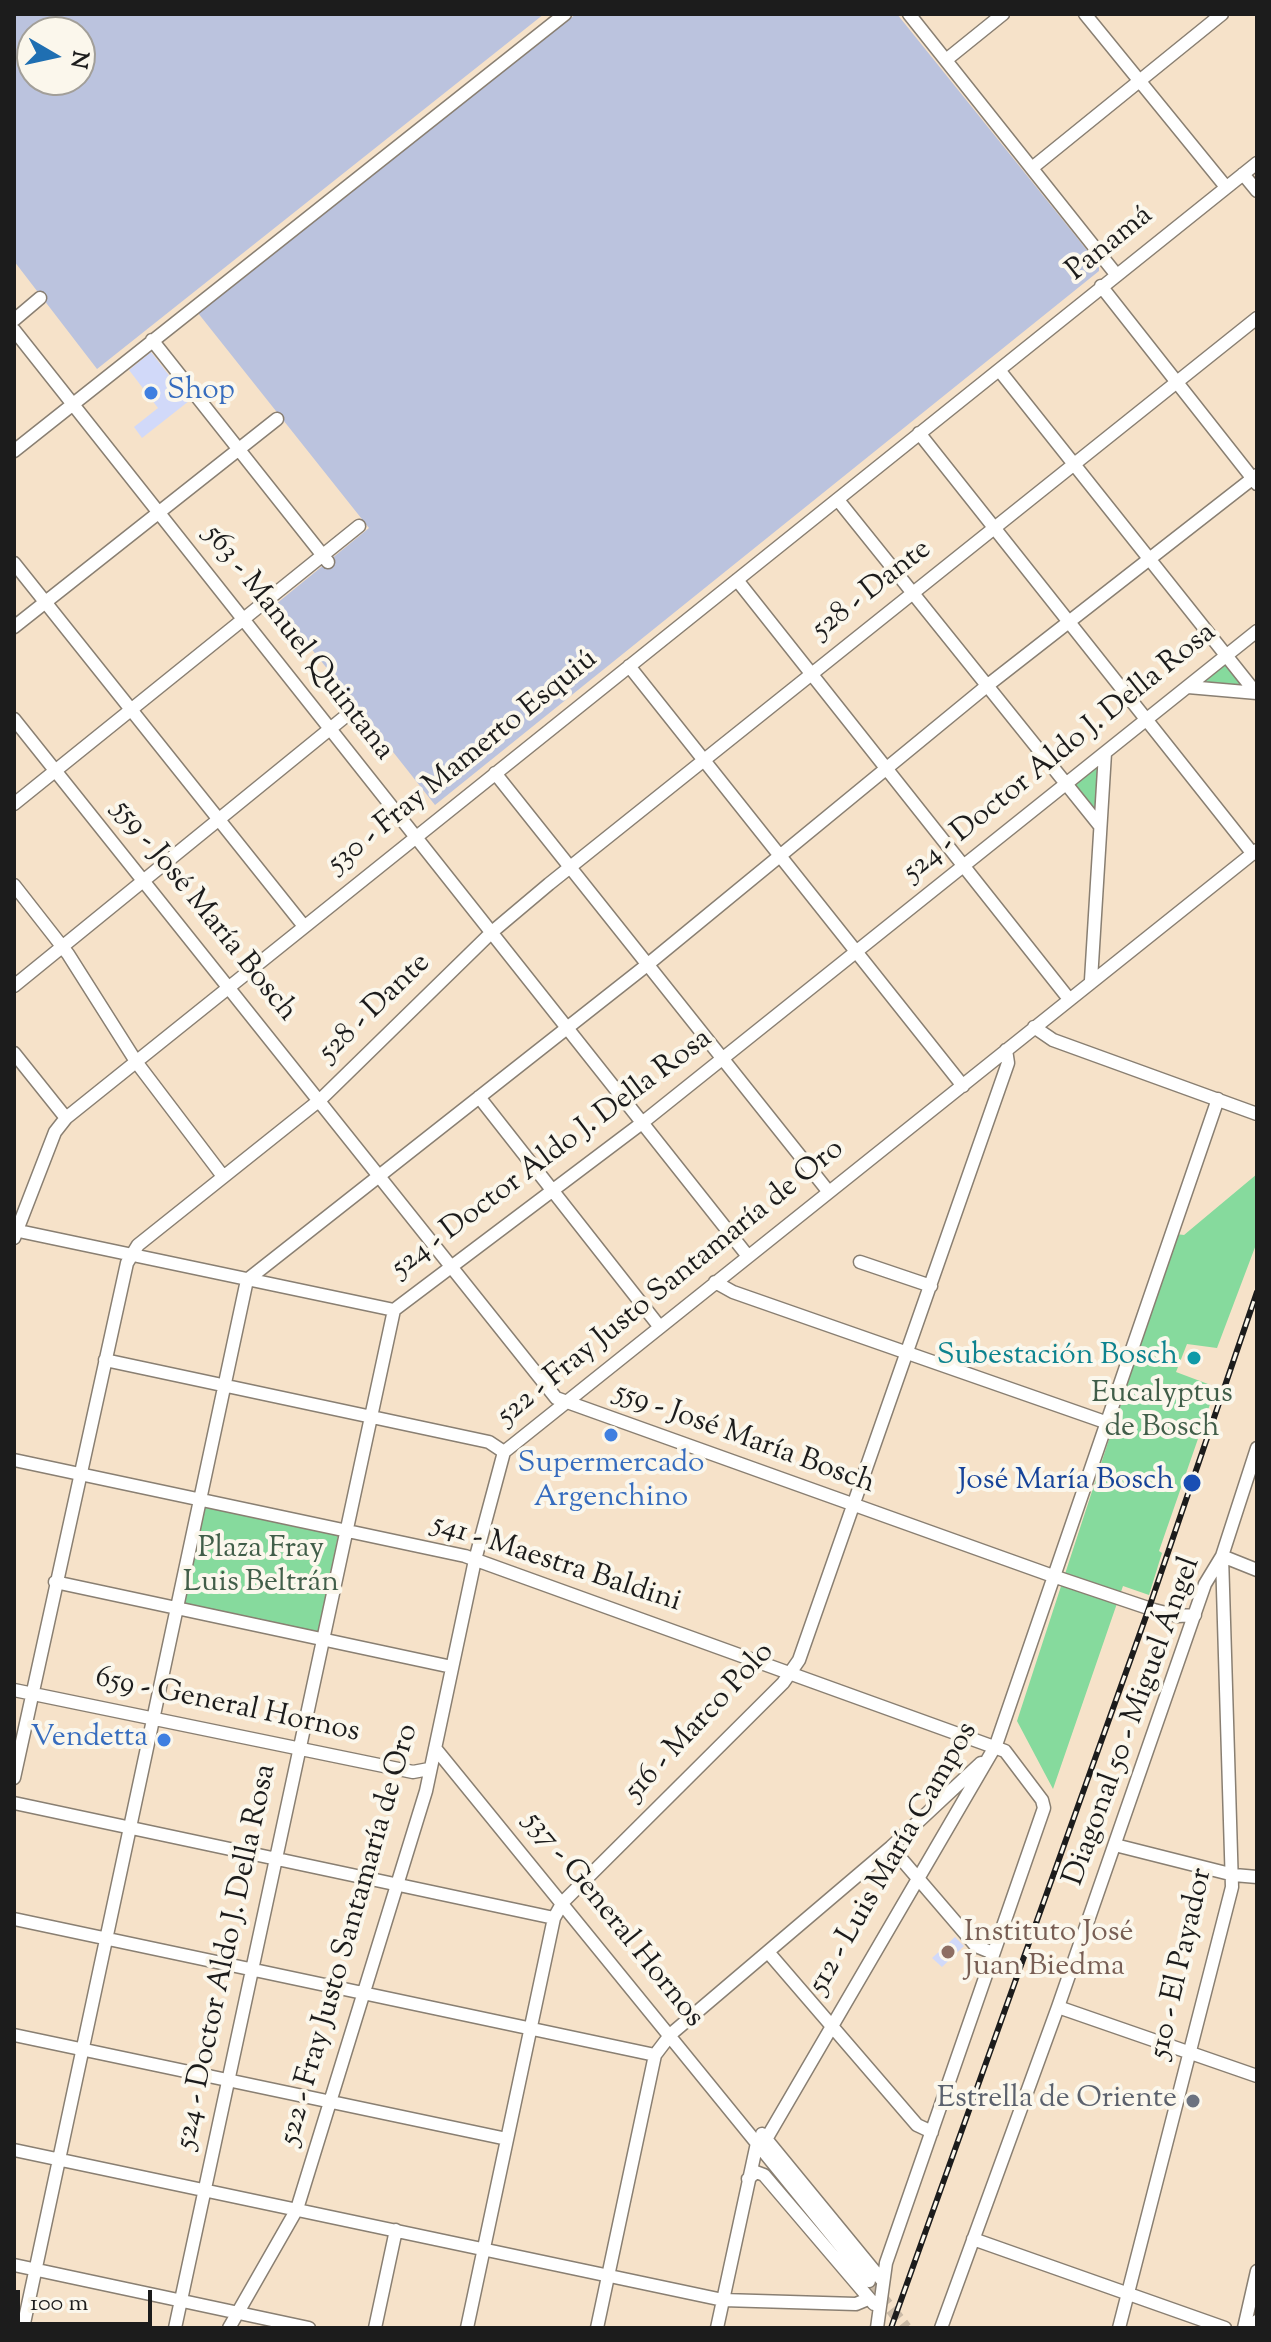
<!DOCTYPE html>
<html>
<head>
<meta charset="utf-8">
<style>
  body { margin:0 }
  #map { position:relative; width:1271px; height:2342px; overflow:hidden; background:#f6e2c9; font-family:"Sorts Mill Goudy",serif }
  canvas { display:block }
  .frame { position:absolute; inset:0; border:16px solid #1c1c1c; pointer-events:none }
  .north { position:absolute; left:16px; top:16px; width:80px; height:80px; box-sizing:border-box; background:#fbf7ec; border:2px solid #a29f99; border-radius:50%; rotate:99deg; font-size:22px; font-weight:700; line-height:32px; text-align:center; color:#1c1c1c }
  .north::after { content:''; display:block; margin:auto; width:28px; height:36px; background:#1f6fb2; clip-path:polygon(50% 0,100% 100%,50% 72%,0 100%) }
  .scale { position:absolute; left:16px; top:2290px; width:136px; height:36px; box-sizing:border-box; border:4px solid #1c1c1c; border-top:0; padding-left:10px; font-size:24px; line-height:28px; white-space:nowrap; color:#1c1c1c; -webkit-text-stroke:6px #fbf7ec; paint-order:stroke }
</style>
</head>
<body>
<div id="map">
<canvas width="1271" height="2342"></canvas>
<div class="frame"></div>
<div class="north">N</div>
<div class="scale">100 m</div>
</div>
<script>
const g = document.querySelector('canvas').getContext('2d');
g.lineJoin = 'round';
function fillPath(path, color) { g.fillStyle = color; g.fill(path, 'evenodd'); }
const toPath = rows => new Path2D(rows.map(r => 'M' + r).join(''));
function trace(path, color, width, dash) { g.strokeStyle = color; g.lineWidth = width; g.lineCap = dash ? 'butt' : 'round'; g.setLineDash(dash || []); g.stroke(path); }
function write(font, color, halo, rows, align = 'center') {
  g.font = font + ' "Sorts Mill Goudy",serif'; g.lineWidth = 8; g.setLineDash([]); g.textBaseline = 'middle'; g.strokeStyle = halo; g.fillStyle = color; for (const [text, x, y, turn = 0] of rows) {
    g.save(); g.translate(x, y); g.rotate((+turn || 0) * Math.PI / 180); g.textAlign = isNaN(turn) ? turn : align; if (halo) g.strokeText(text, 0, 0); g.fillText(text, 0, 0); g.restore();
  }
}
fillPath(toPath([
  [151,352,189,401,142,438,134,427,158,408,129,370],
  [955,1937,964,1946,942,1967,932,1958]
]), '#d1d9f9');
fillPath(toPath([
  [14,14,544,14,97,369,14,261],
  [32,32,80,32,80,80,32,80],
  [576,14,897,14,1099,265,1099,271,435,805,276,604,369,528,198,313]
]), '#bbc3de');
fillPath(toPath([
  [1226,661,1247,686,1201,682],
  [1100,759,1095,815,1072,782],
  [1257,1174,1257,1242,1217,1348,1187,1344,1176,1372,1216,1387,1159,1551,1162,1553,1149,1595,1123,1586,1053,1789,1017,1721,1176,1234,1184,1235],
  [204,1504,339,1531,318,1633,183,1605]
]), '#86da9d');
trace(toPath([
  [869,2281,906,2328]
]), '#cabaa6', 12, [12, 6]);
const minor = toPath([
  [909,14,1115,273],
  [1085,14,1226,187],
  [946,60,1003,14],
  [1032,168,1222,14],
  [1243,174,1257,191],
  [1101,286,1257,484],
  [14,320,40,298],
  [14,330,747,1255],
  [152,340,328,562],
  [999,370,1256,693],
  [919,433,1253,854],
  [14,451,565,14],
  [838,500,1100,826],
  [14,563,303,925],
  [737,580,1069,999],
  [14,627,277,419],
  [629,666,963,1086],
  [1188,687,1257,693],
  [14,719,556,1398,1053,1576,1154,1610,1178,1616,1195,1615],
  [495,773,828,1191],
  [14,804,359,526],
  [14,885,68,954,137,1063,222,1175],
  [1091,980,1105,753],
  [14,986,352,711],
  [1034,1027,1053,1040,1257,1114],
  [14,1053,66,1118],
  [479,1097,659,1326],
  [14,1230,394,1310],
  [14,1238,55,1132,66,1118,1257,163],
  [860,1262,931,1286],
  [715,1282,733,1292,1105,1422],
  [105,1360,489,1442,504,1452],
  [14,1460,465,1556,1005,1751,1042,1800,1044,1808,886,2263,877,2328],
  [1222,1556,1257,1570],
  [55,1582,452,1667],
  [14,1690,413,1772,429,1769],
  [435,1748,869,2281],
  [14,1778,127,1263,138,1245,321,1099,492,932,549,884,1257,318],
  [14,1803,554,1918],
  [1115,1845,1234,1875,1257,1877],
  [891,1847,976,1946,993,1953],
  [14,1919,655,2055],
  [768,1952,917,2125,932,2132],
  [1058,2007,1257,2076],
  [14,2035,507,2139],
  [762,2134,881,2279],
  [768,2136,996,1745,1218,1099],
  [14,2150,723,2300,856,2304,868,2299],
  [748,2179,756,2172,764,2175,874,2304],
  [973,2239,1225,2328],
  [14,2265,309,2328],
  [23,2328,247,1280,647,965,988,685,1257,475],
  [175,2328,394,1310,642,1123,1257,631],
  [229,2328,297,2209,426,1791,475,1560,504,1452,1257,850],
  [375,2328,396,2230],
  [467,2328,554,1918,563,1902,783,1683,799,1660,1008,1063,1006,1050],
  [597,2328,655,2055,671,2034,891,1847,981,1763],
  [717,2328,757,2143],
  [941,2328,1058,2007,1205,1584,1222,1556,1257,1448],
  [1119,2328,1232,1887,1222,1556],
  [1244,2328,1257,2271]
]);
const major = toPath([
  [1249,2328,1257,2322]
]);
trace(minor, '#897f72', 15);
trace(major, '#897f72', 17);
trace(minor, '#fff', 12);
trace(major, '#fff', 14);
const rail = toPath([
  [891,2328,1149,1608,1257,1292]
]);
trace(rail, '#1c1c1c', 6);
trace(rail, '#fbf7ec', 3, [9]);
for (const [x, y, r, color] of [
  [151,393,8,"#3f7fe0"],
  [1194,1358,8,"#0f9aa8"],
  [611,1435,8,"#3f7fe0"],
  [1192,1483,10,"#1a4fb4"],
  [164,1740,8,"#3f7fe0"],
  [948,1952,8,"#8d6e63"],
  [1193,2101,8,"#6b7280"]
]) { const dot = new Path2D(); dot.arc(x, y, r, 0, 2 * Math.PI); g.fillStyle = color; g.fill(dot); trace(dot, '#fbf7ec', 3); }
write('30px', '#1c1c1c', '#fbf7ec', [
  ["Panamá",1111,245,-39],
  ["528 - Dante",873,591,-38],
  ["563 - Manuel Quintana",297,644,52],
  ["524 - Doctor Aldo J. Della Rosa",1061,754,-39],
  ["530 - Fray Mamerto Esquiú",464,763,-39],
  ["559 - José María Bosch",203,912,51],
  ["528 - Dante",376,1009,-44],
  ["524 - Doctor Aldo J. Della Rosa",553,1155,-37],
  ["522 - Fray Justo Santamaría de Oro",672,1284,-39],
  ["559 - José María Bosch",744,1440,20],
  ["541 - Maestra Baldini",556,1565,18],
  ["659 - General Hornos",227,1707,12],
  ["Diagonal 50 - Miguel Ángel",1134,1722,-70],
  ["516 - Marco Polo",701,1723,-47],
  ["512 - Luis María Campos",895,1859,-60],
  ["537 - General Hornos",612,1921,51],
  ["522 - Fray Justo Santamaría de Oro",351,1935,-74],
  ["524 - Doctor Aldo J. Della Rosa",228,1957,-78],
  ["510 - El Payador",1183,1964,-77]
]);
write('30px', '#366cbe', '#fbf7ec', [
  ["Shop",167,393],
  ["Supermercado",611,1466,"center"],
  ["Argenchino",611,1500,"center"],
  ["Vendetta",148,1740,"right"]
], 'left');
write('30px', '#0d838f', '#fbf7ec', [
  ["Subestación Bosch",1178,1358]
], 'right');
write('30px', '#415e49', '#fbf7ec', [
  ["Eucalyptus",1162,1396],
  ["de Bosch",1162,1430],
  ["Plaza Fray",261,1551],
  ["Luis Beltrán",261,1585]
]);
write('30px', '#164399', '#fbf7ec', [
  ["José María Bosch",1174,1483]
], 'right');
write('30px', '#785e54', '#fbf7ec', [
  ["Instituto José",964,1935],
  ["Juan Biedma",964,1969]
], 'left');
write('30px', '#5b616d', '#fbf7ec', [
  ["Estrella de Oriente",1177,2101]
], 'right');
</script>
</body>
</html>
